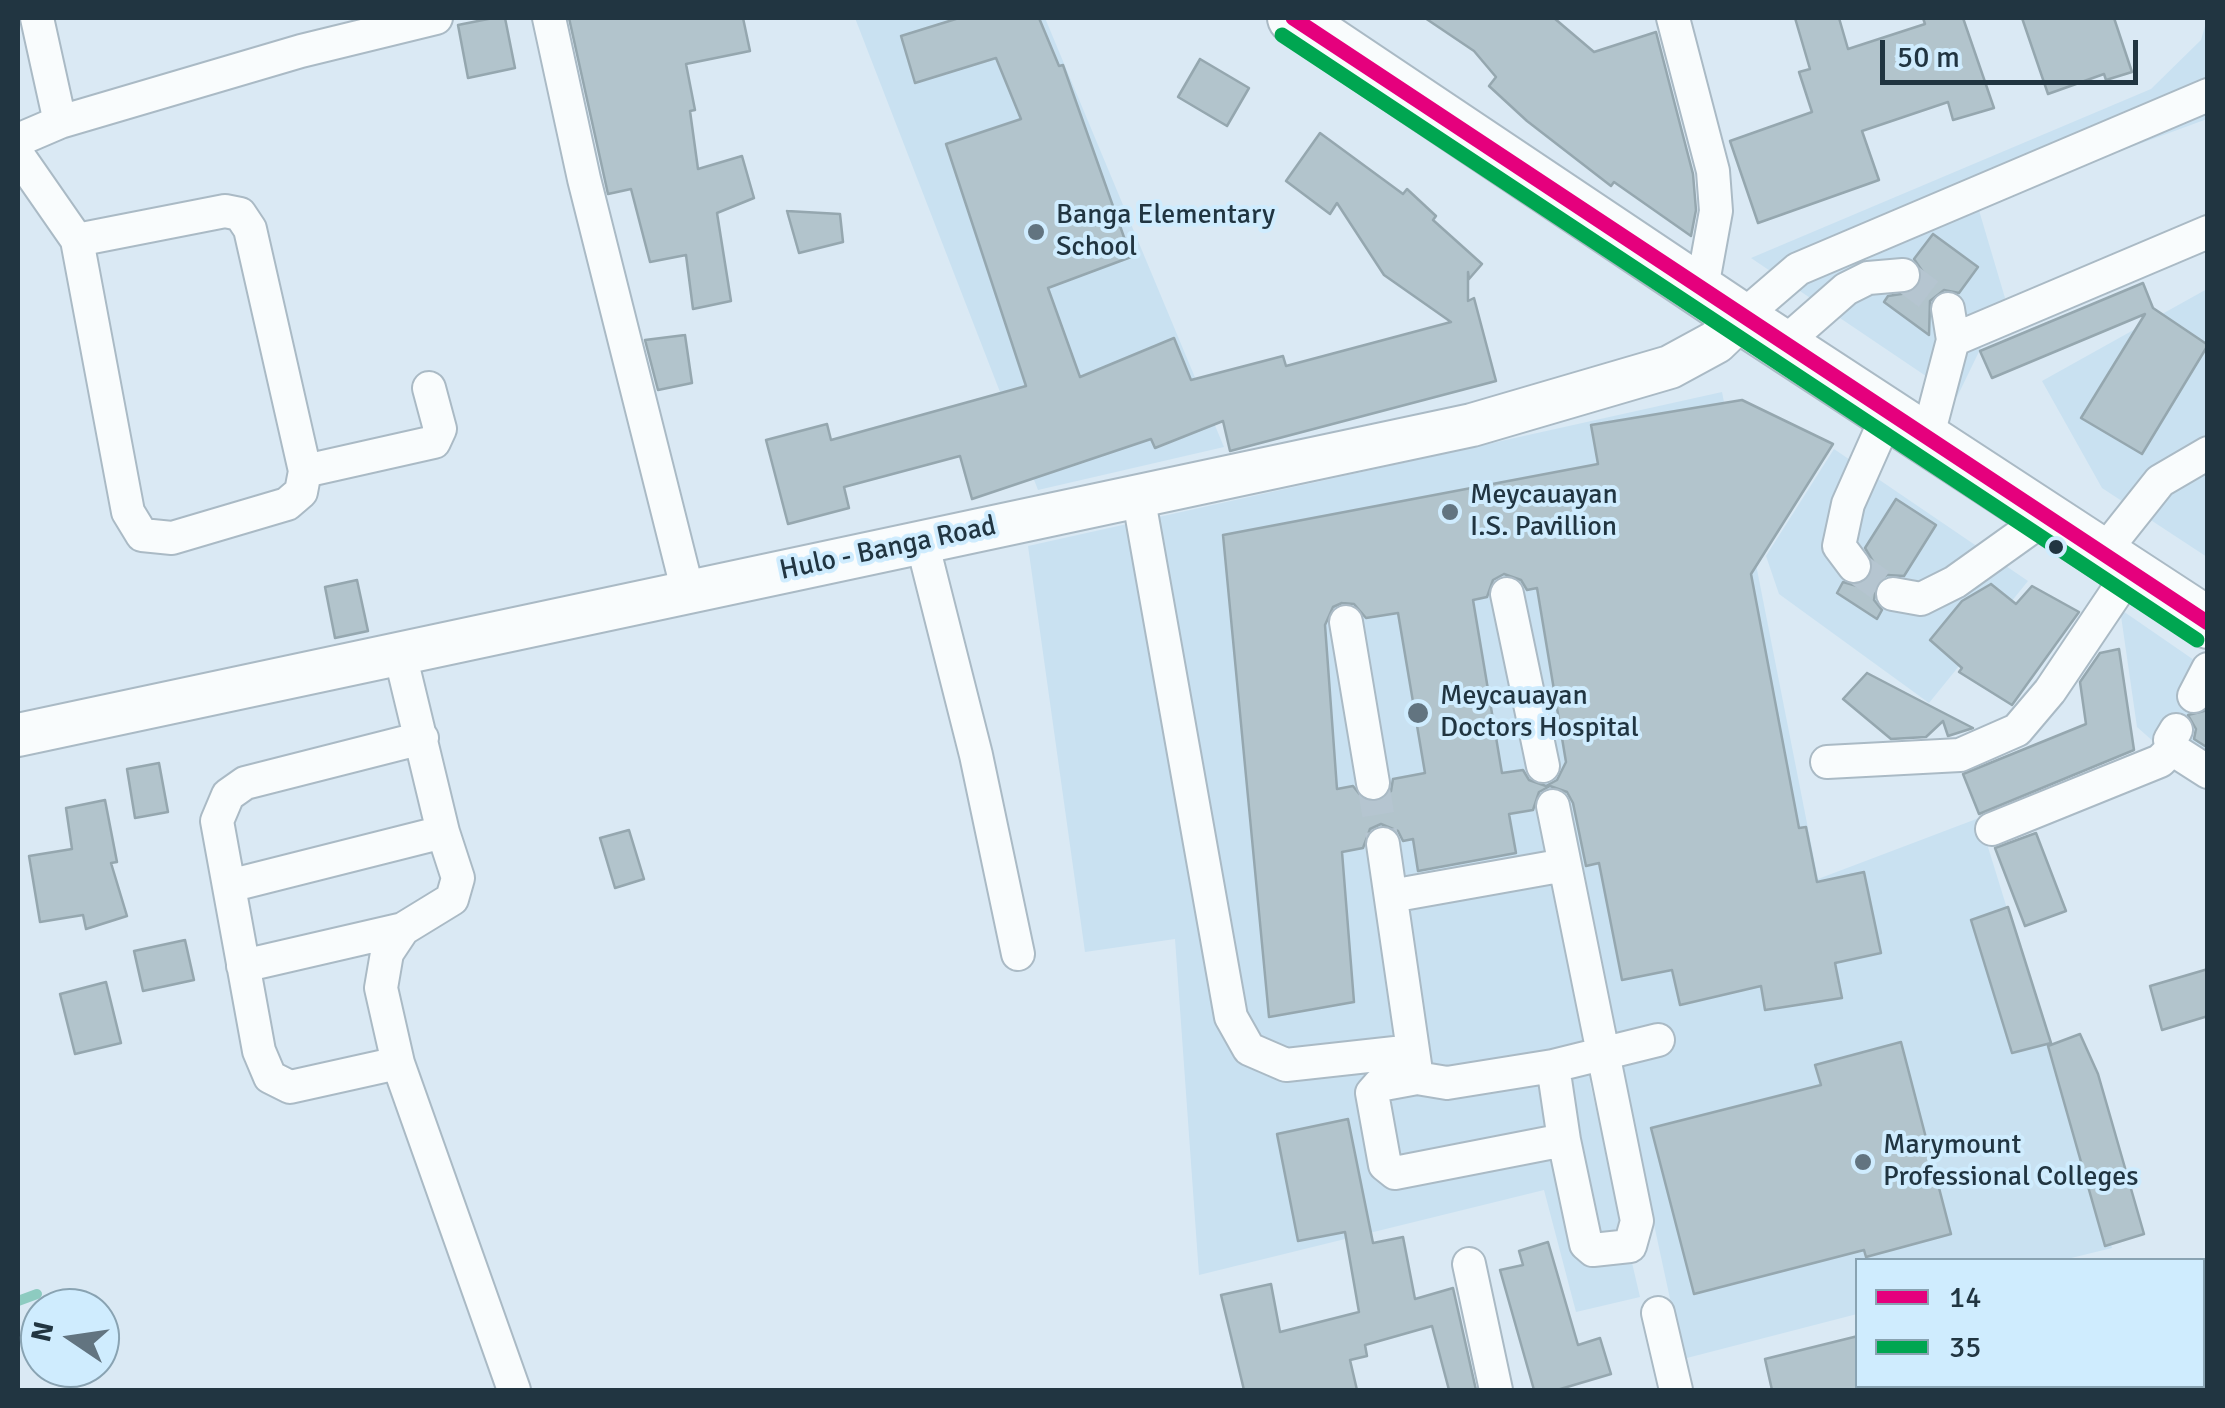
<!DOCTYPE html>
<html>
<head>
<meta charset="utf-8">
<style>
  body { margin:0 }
  #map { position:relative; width:2225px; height:1408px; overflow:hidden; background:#dae9f4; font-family:Signika,sans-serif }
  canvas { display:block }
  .frame { position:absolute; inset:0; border:20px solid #213541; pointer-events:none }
  .legend { position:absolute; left:1855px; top:1258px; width:350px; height:130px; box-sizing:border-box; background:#cfecfe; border:2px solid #89a3b2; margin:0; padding:12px 18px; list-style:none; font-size:30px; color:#213541 }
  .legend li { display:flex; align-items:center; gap:20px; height:50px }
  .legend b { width:50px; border:2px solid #89a3b2 }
  .north { position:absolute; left:20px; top:1288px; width:100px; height:100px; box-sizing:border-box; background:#cfecfe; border:2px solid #89a3b2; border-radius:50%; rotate:283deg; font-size:28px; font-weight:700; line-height:40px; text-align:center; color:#213541 }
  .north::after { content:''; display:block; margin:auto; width:35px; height:45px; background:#627480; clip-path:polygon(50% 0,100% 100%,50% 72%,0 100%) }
  .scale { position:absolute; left:1880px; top:40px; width:258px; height:45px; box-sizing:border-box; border:5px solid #213541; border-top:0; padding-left:12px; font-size:30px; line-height:35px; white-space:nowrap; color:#213541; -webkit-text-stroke:8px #cfecfe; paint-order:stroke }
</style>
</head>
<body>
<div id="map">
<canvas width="2225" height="1408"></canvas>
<div class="frame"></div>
<ul class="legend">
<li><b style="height:12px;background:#e5007d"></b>14</li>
<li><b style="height:12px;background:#00a651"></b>35</li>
</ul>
<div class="north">N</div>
<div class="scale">50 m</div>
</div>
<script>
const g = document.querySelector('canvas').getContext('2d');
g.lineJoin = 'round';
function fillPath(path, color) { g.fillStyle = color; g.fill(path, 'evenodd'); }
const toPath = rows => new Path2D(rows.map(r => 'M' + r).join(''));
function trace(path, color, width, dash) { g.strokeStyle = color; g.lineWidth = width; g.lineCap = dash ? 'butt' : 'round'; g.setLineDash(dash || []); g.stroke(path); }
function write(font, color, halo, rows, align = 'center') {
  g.font = font + ' Signika,sans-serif'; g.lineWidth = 8; g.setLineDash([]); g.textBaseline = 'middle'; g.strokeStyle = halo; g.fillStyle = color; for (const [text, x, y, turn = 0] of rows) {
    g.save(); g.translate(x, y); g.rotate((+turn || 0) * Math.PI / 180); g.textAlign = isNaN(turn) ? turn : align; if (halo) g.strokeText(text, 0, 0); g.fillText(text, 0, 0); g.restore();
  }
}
fillPath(toPath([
  [855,18,1045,18,1224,447,1038,490],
  [2207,19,2207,119,1968,207,1863,261,1978,207,2005,298,1957,397,1751,258,2151,89,2201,40],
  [2207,289,2207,557,2102,488,2042,381],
  [1722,392,1818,879,1979,818,2112,1248,2063,1260,1858,1260,1857,1314,1683,1359,1622,1076,1590,1083,1640,1297,1576,1312,1544,1190,1199,1275,1175,939,1085,952,1028,546],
  [1834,449,2028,581,1929,703,1779,594,1766,556],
  [2120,609,2207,669,2207,789,2137,727]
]), '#c9e1f1');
trace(toPath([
  [18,1301,37,1294]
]), '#8dcbc0', 10);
const building = toPath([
  [493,18,505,18,515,68,468,78,458,25,493,18],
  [569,18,743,18,750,51,686,64,695,110,690,111,698,169,742,156,754,198,717,213,731,301,693,309,686,255,650,262,631,189,608,194,569,18],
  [959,18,1039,18,1059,66,1063,65,1131,257,1048,288,1080,377,1174,338,1191,380,1283,356,1286,366,1451,322,1384,275,1337,203,1330,214,1286,181,1320,133,1403,194,1407,189,1436,216,1433,220,1482,264,1469,279,1468,272,1468,301,1474,298,1496,381,1230,451,1223,421,1155,448,1151,439,972,499,960,456,844,487,849,508,788,524,766,440,827,424,831,440,1026,386,946,144,1021,119,996,58,915,83,901,36,959,18],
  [1425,18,1554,18,1594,52,1656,32,1693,174,1696,210,1691,236,1614,182,1611,186,1527,121,1489,86,1496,77,1474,51,1425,18],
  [1795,18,1839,18,1848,49,1925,24,1923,18,1963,18,1994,108,1953,120,1948,102,1862,131,1879,180,1758,223,1730,141,1812,112,1799,72,1810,69,1795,18],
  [2022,18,2114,18,2132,72,2106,80,2104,74,2048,94,2022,18],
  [1200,59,1249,88,1227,126,1178,97,1200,59],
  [787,211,840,214,843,242,799,253,787,211],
  [1933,234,1978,267,1959,293,1944,290,1930,301,1929,335,1884,302,1888,296,1914,292,1921,284,1923,272,1914,259,1933,234],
  [2143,283,2153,308,2208,345,2142,454,2081,418,2145,314,1992,378,1980,351,2143,283],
  [685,335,692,383,658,390,645,340,685,335],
  [1742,400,1833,444,1751,574,1799,828,1806,827,1817,882,1864,872,1881,953,1835,963,1842,998,1765,1010,1761,986,1680,1005,1672,970,1622,980,1599,863,1586,866,1573,803,1567,792,1550,786,1539,792,1533,810,1509,814,1516,853,1418,871,1413,839,1403,841,1398,831,1381,824,1370,829,1363,848,1342,852,1354,1002,1269,1017,1223,535,1598,464,1591,425,1742,400],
  [1504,574,1521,580,1527,590,1537,588,1566,762,1557,780,1546,786,1529,780,1523,770,1502,773,1473,600,1487,597,1493,580,1504,574],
  [1342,603,1354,604,1366,618,1398,613,1425,773,1393,779,1391,791,1377,802,1365,801,1353,786,1337,789,1325,625,1333,607,1342,603],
  [1896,499,1936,525,1904,576,1887,575,1877,582,1874,600,1882,610,1877,619,1837,593,1843,582,1857,586,1872,575,1874,563,1865,548,1896,499],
  [357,580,368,631,335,638,325,587,357,580],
  [1991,584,2016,604,2032,586,2079,612,2012,705,1959,672,1962,668,1930,640,1962,601,1991,584],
  [2119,649,2134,750,1979,814,1963,774,2086,724,2080,682,2100,653,2119,649],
  [1867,673,1938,710,1973,728,1948,736,1943,721,1926,737,1891,739,1843,699,1867,673],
  [2208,710,2208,748,2194,739,2196,729,2188,715,2208,710],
  [159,763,168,812,135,818,127,769,159,763],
  [105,800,117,862,111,863,127,916,86,929,83,915,40,922,29,856,72,849,66,808,105,800],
  [629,830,644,879,615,888,600,838,629,830],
  [2036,833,2066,911,2025,926,1995,848,2036,833],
  [2008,907,2051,1043,2012,1053,1971,920,2008,907],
  [185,940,194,980,143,991,134,951,185,940],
  [2208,969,2208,1016,2162,1030,2150,986,2208,969],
  [106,982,121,1043,75,1054,60,994,106,982],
  [2080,1034,2098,1074,2144,1234,2105,1246,2048,1046,2080,1034],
  [1901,1042,1951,1234,1866,1257,1864,1250,1694,1294,1651,1128,1821,1085,1815,1065,1901,1042],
  [1348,1119,1373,1243,1403,1237,1415,1299,1453,1288,1476,1390,1449,1390,1432,1326,1365,1345,1367,1356,1350,1360,1357,1390,1244,1390,1221,1295,1271,1284,1280,1332,1359,1312,1345,1232,1298,1241,1277,1134,1348,1119],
  [1548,1242,1578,1345,1600,1338,1611,1374,1557,1390,1534,1390,1500,1270,1523,1265,1519,1251,1548,1242],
  [1858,1336,1858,1390,1772,1390,1765,1359,1858,1336]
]);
fillPath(building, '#b2c4cc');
trace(building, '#95a7af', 2.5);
trace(toPath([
  [1903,275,1948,309],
  [1854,566,1893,594],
  [1373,783,1383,844]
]), '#b5c5d0', 32, [32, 16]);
const minor = toPath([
  [37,18,60,122],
  [549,18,584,179,688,592],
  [1673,18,1713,171,1716,211,1702,288],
  [18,140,60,122,301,51,436,18],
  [18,155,77,240,128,512,142,535,172,538,287,504,301,492,305,471,434,442,440,429,429,388],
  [77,240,225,211,240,214,250,229,305,471],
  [1741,318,1798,269,2208,95],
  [1953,340,2208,232],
  [1782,345,1846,289,1868,278,1903,275],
  [1927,439,1953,340,1948,309],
  [1138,495,1231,1017,1249,1049,1286,1065,1413,1051],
  [922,542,976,755,1018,954],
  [2102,554,2160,481,2208,453],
  [1854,566,1839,546,1848,504,1888,414],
  [1507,594,1543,766],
  [1893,594,1921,599,1955,582,2046,517],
  [1346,622,1373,783],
  [400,654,443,832],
  [2194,696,2208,669],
  [2176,730,2170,740,2172,749,2208,772],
  [422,738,245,783,228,795,217,821,259,1051,270,1077,290,1087,398,1063,514,1390],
  [1827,762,1960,755,2017,730,2050,691,2130,572],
  [1553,806,1637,1221,1630,1246,1593,1250,1586,1244,1564,1140],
  [1992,829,2160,761,2172,749],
  [1383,844,1417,1078,1447,1083,1553,1066,1658,1040],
  [229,886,443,832,458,878,452,899,403,929,243,966],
  [1391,896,1565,865],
  [398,1063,381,988,387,953,403,929],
  [1417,1078,1379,1085,1372,1093,1385,1165,1395,1173,1564,1140,1553,1066],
  [1469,1264,1496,1390],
  [1658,1313,1676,1390]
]);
const major = toPath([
  [18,735,1472,425,1670,367,1716,342,1741,318]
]);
const highway = toPath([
  [1293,18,1741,318,2208,623]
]);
trace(minor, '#aabac5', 36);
trace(major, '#aabac5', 46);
trace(highway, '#aabac5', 54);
trace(minor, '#f9fcfd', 32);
trace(major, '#f9fcfd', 42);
trace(highway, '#f9fcfd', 50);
trace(toPath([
  [1293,18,2208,623]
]), '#e5007d', 15);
trace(toPath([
  [1282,35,2197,640]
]), '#00a651', 15);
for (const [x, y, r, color] of [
  [1036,232,10,"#627480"],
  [1450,512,10,"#627480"],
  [2056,547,9,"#213541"],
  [1418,713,12,"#627480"],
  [1863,1162,10,"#627480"]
]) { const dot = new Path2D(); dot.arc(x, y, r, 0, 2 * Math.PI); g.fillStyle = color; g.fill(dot); trace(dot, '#cfecfe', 4); }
write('28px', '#213541', '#cfecfe', [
  ["Banga Elementary",1056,216],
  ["School",1056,248],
  ["Meycauayan",1470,496],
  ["I.S. Pavillion",1470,528],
  ["Meycauayan",1440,697],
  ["Doctors Hospital",1440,729],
  ["Marymount",1883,1146],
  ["Professional Colleges",1883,1178]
], 'left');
write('28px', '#213541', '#cfecfe', [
  ["Hulo - Banga Road",888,549,-12]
]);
</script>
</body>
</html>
